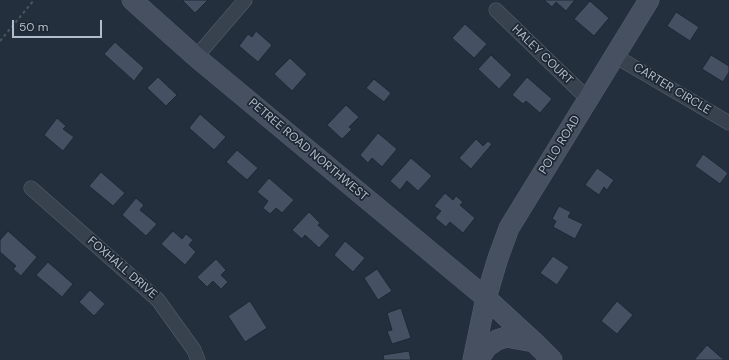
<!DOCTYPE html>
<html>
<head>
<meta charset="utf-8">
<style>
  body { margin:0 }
  #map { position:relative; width:729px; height:360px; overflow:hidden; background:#242f3e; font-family:"DM Sans",sans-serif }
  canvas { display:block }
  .scale { position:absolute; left:12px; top:20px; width:90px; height:18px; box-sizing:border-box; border:2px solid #b4bcc9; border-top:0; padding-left:5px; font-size:12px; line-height:14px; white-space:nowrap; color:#b4bcc9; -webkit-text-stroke:3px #1d2633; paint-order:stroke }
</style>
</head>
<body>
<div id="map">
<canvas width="729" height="360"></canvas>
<div class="scale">50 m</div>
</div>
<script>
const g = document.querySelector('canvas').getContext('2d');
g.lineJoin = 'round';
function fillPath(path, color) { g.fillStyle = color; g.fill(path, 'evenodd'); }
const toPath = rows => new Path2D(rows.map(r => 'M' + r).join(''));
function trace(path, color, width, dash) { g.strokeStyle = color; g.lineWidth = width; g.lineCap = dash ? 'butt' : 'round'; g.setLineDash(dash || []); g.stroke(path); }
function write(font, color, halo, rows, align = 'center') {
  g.font = font + ' "DM Sans",sans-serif'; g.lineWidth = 3.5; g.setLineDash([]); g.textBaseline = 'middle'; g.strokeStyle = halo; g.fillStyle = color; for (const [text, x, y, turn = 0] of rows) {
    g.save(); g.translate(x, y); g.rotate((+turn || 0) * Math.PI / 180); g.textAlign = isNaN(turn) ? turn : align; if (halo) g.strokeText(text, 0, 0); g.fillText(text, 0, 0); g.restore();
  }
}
const building = toPath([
  [184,0,208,0,195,13,183,1,184,0],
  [544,0,575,0,566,11,556,2,552,7,544,0],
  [590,1,609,18,594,36,574,19,590,1],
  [676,12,699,27,690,41,667,26,676,12],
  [465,24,487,44,474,58,452,38,465,24],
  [256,31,272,45,258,62,239,46,248,34,252,37,256,31],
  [115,42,144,68,134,81,104,54,115,42],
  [491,55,512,75,499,89,478,69,491,55],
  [711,55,729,66,729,72,723,82,702,69,711,55],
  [290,58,307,74,292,91,274,74,290,58],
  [158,77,177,95,166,106,147,88,158,77],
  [527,77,552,99,540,113,526,101,523,104,512,95,527,77],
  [374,79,391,93,384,102,366,88,374,79],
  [346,105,359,117,349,127,352,129,342,139,327,125,346,105],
  [200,114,226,137,214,150,189,128,200,114],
  [57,118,66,126,63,129,74,137,63,151,44,135,57,118],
  [378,133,397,149,382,167,372,158,368,163,360,155,378,133],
  [476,139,483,146,488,141,492,144,471,169,459,158,476,139],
  [237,150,258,168,247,180,226,162,237,150],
  [703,154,728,173,720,184,695,166,703,154],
  [411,158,432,176,418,191,407,181,400,190,390,181,411,158],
  [597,168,614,180,607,190,604,187,599,195,585,185,597,168],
  [101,172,125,193,113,206,89,186,101,172],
  [269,178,294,200,282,213,276,208,270,214,263,208,268,201,257,192,269,178],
  [445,193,453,200,456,196,463,202,460,205,475,218,463,233,450,222,446,227,435,218,441,211,434,206,445,193],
  [136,198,144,205,140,210,157,224,146,236,122,215,136,198],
  [559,206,571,212,568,217,583,224,575,239,553,227,556,221,552,219,559,206],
  [309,212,320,223,318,225,330,236,319,248,305,235,302,239,292,230,309,212],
  [8,231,37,257,21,276,13,269,16,266,0,252,0,240,8,231],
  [173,231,182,239,186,234,193,240,189,245,196,252,185,265,161,244,173,231],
  [345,241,365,258,353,272,334,255,345,241],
  [553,256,569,267,557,285,540,273,553,256],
  [216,259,226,270,221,275,228,282,221,289,213,281,207,287,197,277,216,259],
  [48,262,73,284,62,297,36,275,48,262],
  [377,269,392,291,378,300,364,278,377,269],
  [90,290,105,304,94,316,79,302,90,290],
  [250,301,267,328,245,342,228,316,250,301],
  [617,301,633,315,617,334,601,321,617,301],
  [401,308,411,338,392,344,387,331,392,330,387,313,401,308],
  [707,345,724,360,694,360,707,345],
  [409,351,411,360,384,360,383,355,409,351]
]);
fillPath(building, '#455162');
trace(building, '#1f2835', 1);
const street = toPath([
  [496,10,588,99],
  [615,56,729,123],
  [196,57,245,0],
  [31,188,158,300,194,350,198,360]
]);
const secondary = toPath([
  [132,0,196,57,486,298,534,342,552,360],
  [473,360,486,298,498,258,509,228,649,0],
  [478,360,487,347,497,340,506,337,534,342]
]);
trace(street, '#565f6c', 15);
trace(secondary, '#565f6c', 21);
trace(toPath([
  [0,41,34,0]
]), '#44595c', 2, [3, 3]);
trace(street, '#38414e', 14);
trace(secondary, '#465061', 20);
write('12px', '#b4bcc9', '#1d2633', [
  ["HALEY COURT",542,55,44],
  ["CARTER CIRCLE",672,89,31],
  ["POLO ROAD",560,145,-58],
  ["PETREE ROAD NORTHWEST",308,150,40],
  ["FOXHALL DRIVE",122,268,41]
]);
</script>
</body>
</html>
